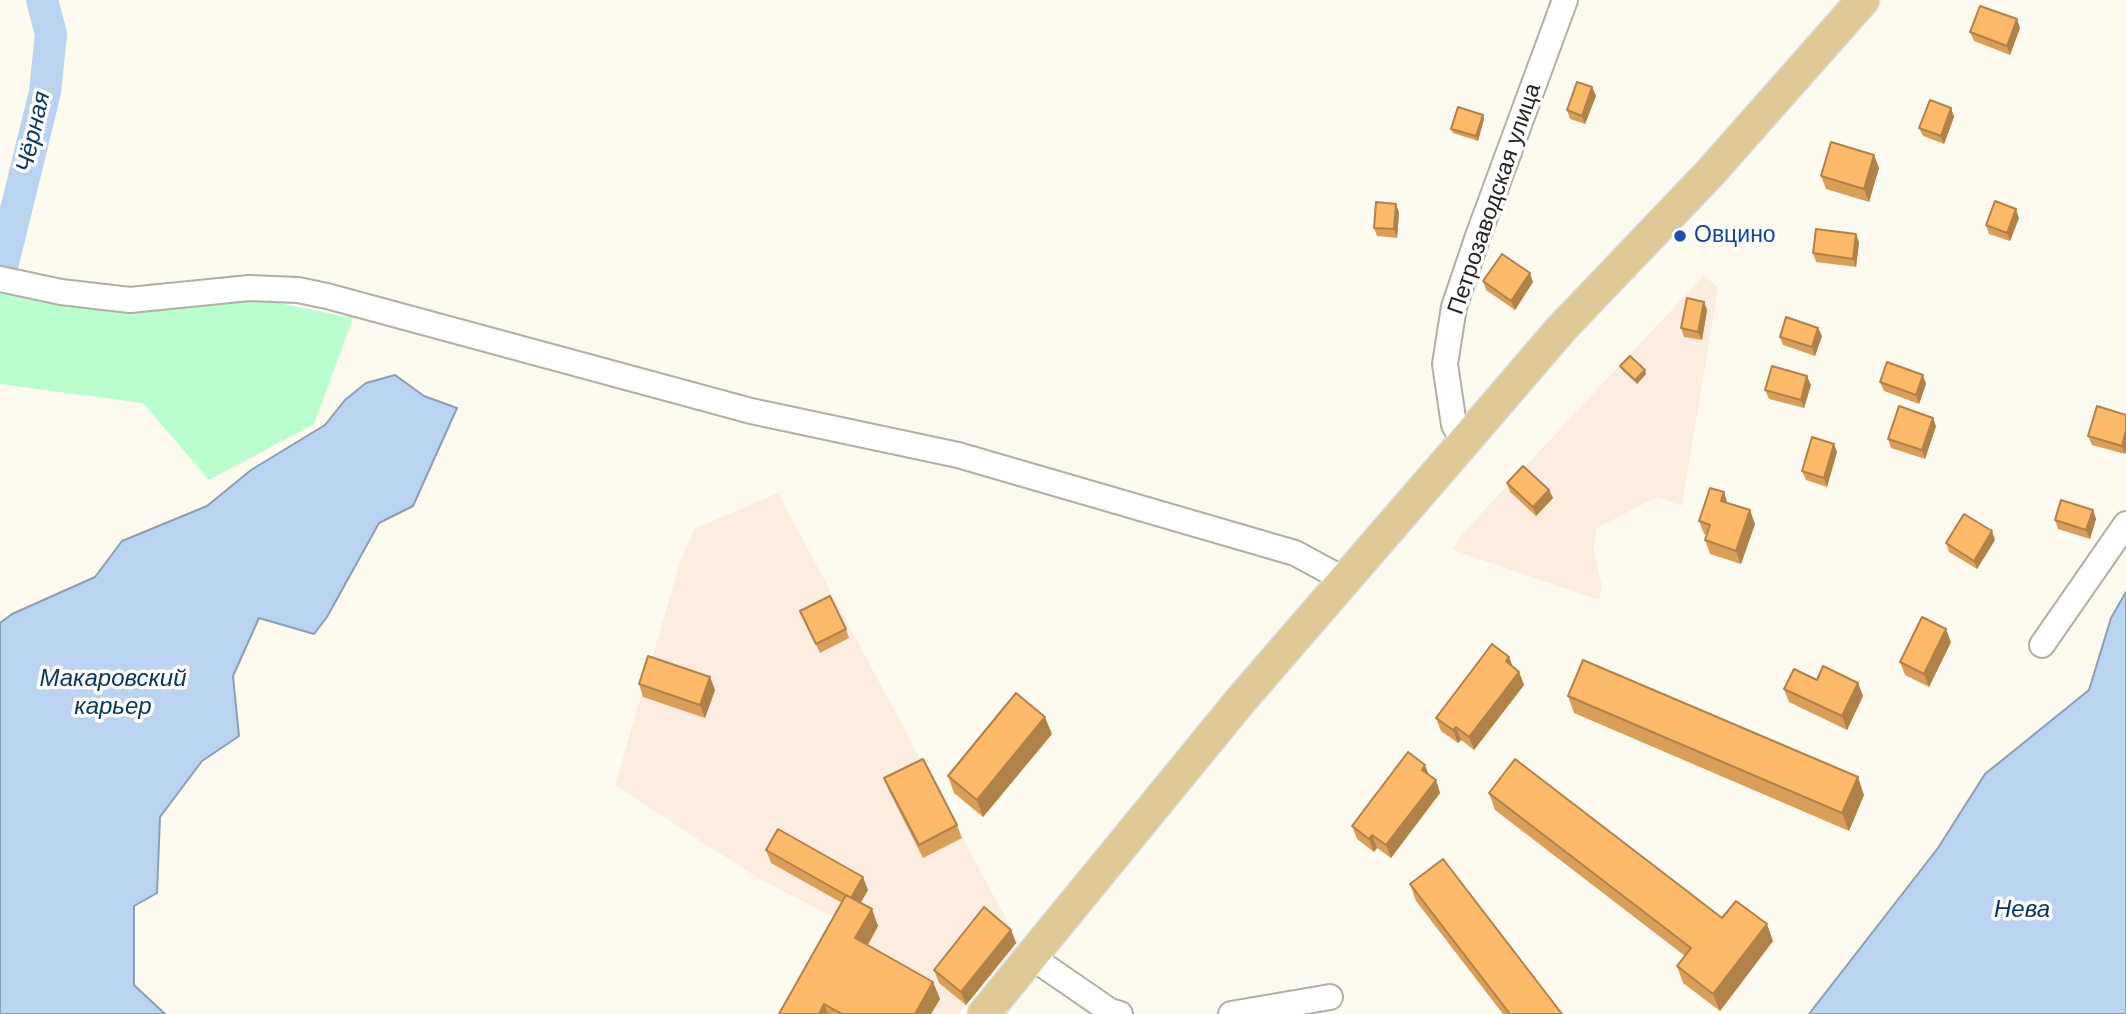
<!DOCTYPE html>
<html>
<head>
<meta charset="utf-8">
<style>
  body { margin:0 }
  canvas { display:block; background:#fdfbef }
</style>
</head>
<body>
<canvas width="2126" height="1014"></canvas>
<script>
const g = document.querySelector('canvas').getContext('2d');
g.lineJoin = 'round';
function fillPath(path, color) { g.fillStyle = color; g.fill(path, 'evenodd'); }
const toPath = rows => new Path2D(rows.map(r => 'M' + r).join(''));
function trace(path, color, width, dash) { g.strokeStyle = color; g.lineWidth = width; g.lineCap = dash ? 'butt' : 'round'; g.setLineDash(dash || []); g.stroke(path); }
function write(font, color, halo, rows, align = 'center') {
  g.font = font + ' Helvetica,sans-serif'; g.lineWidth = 7; g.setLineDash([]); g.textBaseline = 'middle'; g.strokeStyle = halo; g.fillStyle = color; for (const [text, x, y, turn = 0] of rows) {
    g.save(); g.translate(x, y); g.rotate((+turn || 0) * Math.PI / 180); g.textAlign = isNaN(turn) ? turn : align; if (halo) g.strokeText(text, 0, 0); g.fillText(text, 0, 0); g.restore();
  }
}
fillPath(toPath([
  [1704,275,1718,288,1682,506,1657,497,1597,528,1593,550,1602,585,1599,600,1453,550,1462,534],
  [778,493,1019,943,959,1014,789,1014,836,918,756,877,615,785,680,562,694,529]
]), '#fdede1');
fillPath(toPath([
  [0,286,249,297,353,318,314,424,209,480,143,403,0,384]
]), '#bafdce');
const water = toPath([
  [395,375,424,396,457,408,413,506,379,523,327,617,314,634,259,618,233,676,239,736,202,761,160,817,157,893,134,906,134,985,165,1014,0,1014,0,623,12,614,95,577,122,541,207,506,251,470,325,425,345,400,366,383,395,375],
  [2126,592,2126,1014,1809,1014,1938,848,1985,774,2089,690,2111,618,2126,592]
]);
fillPath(water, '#b9d3f0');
trace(water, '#8d9eb2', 2);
trace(toPath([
  [3,263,45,92,51,34,42,0]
]), '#b9d3f0', 32);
const minor = toPath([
  [0,279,61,292,130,300,249,288,298,290,327,296,751,411,958,455,1295,553,1345,580],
  [1464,442,1454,425,1445,364,1454,307,1478,236,1565,0],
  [2042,645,2126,524],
  [1030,956,1110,1011,1120,1014],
  [1231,1014,1330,997]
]);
const major = toPath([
  [984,1014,1241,700,1464,442,1561,329,1710,173,1863,0]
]);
trace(minor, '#b0afa3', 28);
trace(major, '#dcdcdb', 35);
trace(minor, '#fff', 24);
trace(major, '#dfca97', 32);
fillPath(toPath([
  [2020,28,2010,55,1974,41,1970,32],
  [1592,87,1596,96,1585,124,1570,119,1567,110],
  [1951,108,1954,117,1944,144,1923,136,1919,128],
  [1483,115,1484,119,1478,141,1453,133,1451,129],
  [1874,155,1879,168,1869,202,1826,189,1821,176],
  [1396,204,1399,213,1397,238,1377,236,1374,228],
  [2019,218,2010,241,1989,234,1986,225],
  [1856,234,1859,243,1856,267,1816,262,1813,253],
  [1483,281,1533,282,1515,310,1486,290],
  [1704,302,1707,310,1702,340,1684,337,1681,328],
  [1818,328,1822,336,1815,356,1783,345,1780,337],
  [1620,366,1646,374,1637,384,1622,370],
  [1880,382,1926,384,1919,404,1884,391],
  [1811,385,1804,408,1769,399,1765,390],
  [2126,415,2126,450,2125,454,2092,445,2088,436],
  [1936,426,1925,459,1891,448,1888,439],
  [1837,452,1827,487,1806,480,1802,471],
  [1507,483,1549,490,1553,498,1536,516,1510,492],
  [1724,492,1727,503,1755,524,1741,564,1710,554,1705,540,1707,535,1704,534,1699,521],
  [2093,510,2096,519,2090,539,2058,529,2055,520],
  [1995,540,1977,569,1949,552,1946,543],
  [800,611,846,629,849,638,820,653],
  [1951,642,1929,687,1905,675,1900,662],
  [1509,657,1512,666,1519,672,1524,685,1474,750,1461,740,1458,743,1441,731,1436,718],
  [710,677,715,690,705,718,643,697,639,684],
  [1817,680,1858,683,1863,696,1847,730,1789,702,1784,689],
  [1568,696,1864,795,1849,831,1574,713],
  [1052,734,983,817,954,793,948,776],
  [1429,775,1436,780,1440,793,1391,858,1377,848,1374,852,1357,839,1352,826],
  [884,778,957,825,962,838,923,858,889,791],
  [1489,793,1722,918,1773,941,1720,1011,1683,983,1677,966,1685,956,1495,810],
  [766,850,868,890,860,903,878,926,868,945,933,982,940,999,931,1014,779,1014,842,903,771,863],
  [1410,884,1562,1014,1503,1014,1416,901],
  [1011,930,1016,943,966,1005,939,983,934,970]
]), '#d99f5a');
fillPath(toPath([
  [2017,19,2020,28,2010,55,2007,46],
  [1592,87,1596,96,1585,124,1582,116],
  [1951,108,1954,117,1944,144,1941,136],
  [1483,115,1484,119,1478,141,1476,136],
  [1874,155,1879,168,1869,202,1864,189],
  [1396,204,1399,213,1397,238,1394,229],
  [2016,209,2019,218,2010,241,2007,233],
  [1856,234,1859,243,1856,267,1853,259],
  [1530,273,1533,282,1515,310,1511,301],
  [1704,302,1707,310,1702,340,1698,332],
  [1818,328,1822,336,1815,356,1812,347],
  [1645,370,1646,374,1637,384,1635,380],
  [1923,375,1926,384,1919,404,1916,395],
  [1807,376,1811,385,1804,408,1801,400],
  [1933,418,1936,426,1925,459,1922,450],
  [2126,430,2126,450,2125,454,2122,446],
  [1834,444,1837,452,1827,487,1824,478],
  [1549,490,1553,498,1536,516,1533,507],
  [1724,492,1728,505,1721,501],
  [1750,510,1755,524,1741,564,1736,551],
  [2093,510,2096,519,2090,539,2086,530],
  [1992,531,1995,540,1977,569,1974,561],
  [1946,629,1951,642,1929,687,1924,674],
  [1509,657,1514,670,1506,661],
  [1519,672,1524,685,1474,750,1469,737],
  [710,677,715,690,705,718,700,705],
  [1858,683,1863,696,1847,730,1842,716],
  [1045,717,1052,734,983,817,977,800],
  [1456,727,1461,740,1458,743,1453,730],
  [1425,765,1430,778,1422,770],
  [1858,777,1864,795,1849,831,1842,813],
  [1436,780,1440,793,1391,858,1386,845],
  [1372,835,1377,848,1374,852,1369,839],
  [863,877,868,890,856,911,851,898],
  [872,909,878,926,862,955,855,938],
  [1767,924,1773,941,1720,1011,1713,994],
  [1011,930,1016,943,966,1005,961,992],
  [933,982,940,999,931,1014,915,1014],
  [824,1004,828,1014,819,1014]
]), '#b0824a');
const building = toPath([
  [1980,6,2017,19,2007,46,1970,32,1980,6],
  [1577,82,1592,87,1582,116,1567,110,1577,82],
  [1930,100,1951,108,1941,136,1919,128,1930,100],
  [1458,107,1483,115,1476,136,1451,129,1458,107],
  [1831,142,1874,155,1864,189,1821,176,1831,142],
  [1995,201,2016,209,2007,233,1986,225,1995,201],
  [1376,202,1396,204,1394,229,1374,228,1376,202],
  [1816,229,1856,234,1853,259,1813,253,1816,229],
  [1502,254,1530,273,1511,301,1483,281,1502,254],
  [1687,298,1704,302,1698,332,1681,328,1687,298],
  [1786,317,1818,328,1812,347,1780,337,1786,317],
  [1630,356,1645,370,1635,380,1620,366,1630,356],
  [1887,362,1923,375,1916,395,1880,382,1887,362],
  [1772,366,1807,376,1801,400,1765,390,1772,366],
  [1899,406,1933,418,1922,450,1888,439,1899,406],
  [2097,406,2126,415,2126,430,2122,446,2088,436,2097,406],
  [1812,437,1834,444,1824,478,1802,471,1812,437],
  [1523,466,1549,490,1533,507,1507,483,1523,466],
  [1710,488,1724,492,1721,501,1750,510,1736,551,1705,540,1710,525,1699,521,1710,488],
  [2061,500,2093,510,2086,530,2055,520,2061,500],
  [1964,514,1992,531,1974,561,1946,543,1964,514],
  [830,596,846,629,816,644,800,611,830,596],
  [1922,617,1946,629,1924,674,1900,662,1922,617],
  [1492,644,1509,657,1506,661,1519,672,1469,737,1456,727,1453,730,1436,718,1492,644],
  [648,656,710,677,700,705,639,684,648,656],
  [1583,660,1858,777,1842,813,1568,696,1583,660],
  [1823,666,1858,683,1842,716,1784,689,1794,669,1817,680,1823,666],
  [1016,693,1045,717,977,800,948,776,1016,693],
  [1408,752,1425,765,1422,770,1436,780,1386,845,1372,835,1369,839,1352,826,1408,752],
  [923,759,957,825,919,845,884,778,923,759],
  [1515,759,1722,918,1736,901,1767,924,1713,994,1677,966,1691,948,1489,793,1515,759],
  [778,829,863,877,851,898,766,850,778,829],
  [1443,859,1562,1014,1510,1014,1410,884,1443,859],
  [846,895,872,909,855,938,933,982,915,1014,842,1014,824,1004,819,1014,779,1014,846,895],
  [984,907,1011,930,961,992,934,970,984,907]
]);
fillPath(building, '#fcb969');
trace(building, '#b0824a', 2);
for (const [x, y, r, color] of [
  [1680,236,7,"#1a4fb4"]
]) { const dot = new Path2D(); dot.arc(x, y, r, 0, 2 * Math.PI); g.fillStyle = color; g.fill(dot); trace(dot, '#fff', 2.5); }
write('23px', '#252420', '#fff', [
  ["Петрозаводская улица",1495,199,-71]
]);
write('23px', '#164399', '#fff', [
  ["Овцино",1694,236]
], 'left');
write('italic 24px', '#073764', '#fff', [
  ["Чёрная",34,132,-77],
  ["Макаровский",113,679],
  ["карьер",113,707],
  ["Нева",2022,910]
]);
</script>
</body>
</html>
